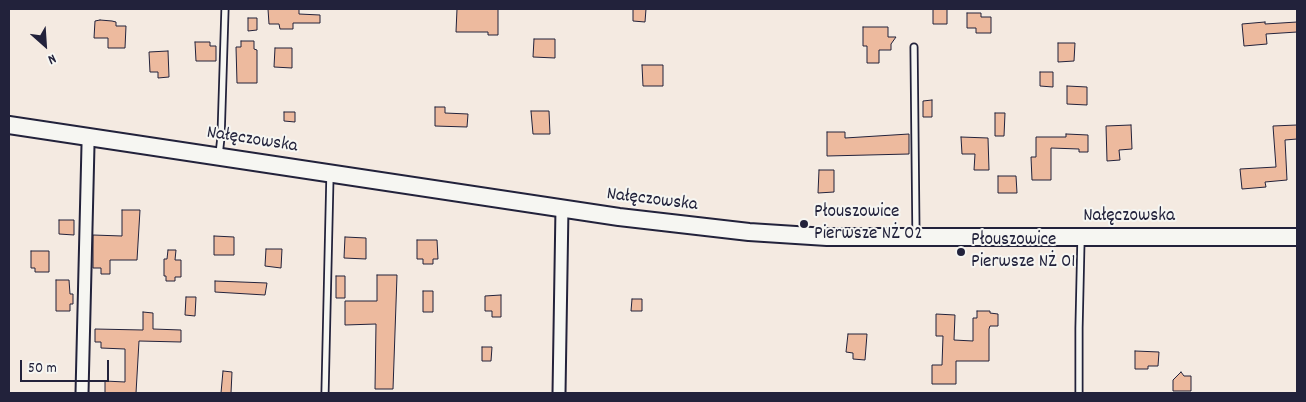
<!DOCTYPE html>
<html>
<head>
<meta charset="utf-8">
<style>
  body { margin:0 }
  #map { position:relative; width:1306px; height:402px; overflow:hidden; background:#f4eae1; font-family:Dekko,sans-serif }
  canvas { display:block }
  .frame { position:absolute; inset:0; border:10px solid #22223b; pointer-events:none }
  .north { position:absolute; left:20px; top:20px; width:50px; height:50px; -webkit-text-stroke:4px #f6f6f2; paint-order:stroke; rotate:154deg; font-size:14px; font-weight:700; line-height:20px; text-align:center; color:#22223b }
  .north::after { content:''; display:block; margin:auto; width:18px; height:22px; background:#22223b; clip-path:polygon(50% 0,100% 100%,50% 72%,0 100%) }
  .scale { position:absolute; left:20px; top:360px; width:89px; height:22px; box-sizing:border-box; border:2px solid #22223b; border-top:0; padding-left:6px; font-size:15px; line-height:18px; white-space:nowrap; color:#22223b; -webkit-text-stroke:4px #f6f6f2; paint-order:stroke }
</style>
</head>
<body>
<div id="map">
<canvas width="1306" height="402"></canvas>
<div class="frame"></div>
<div class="north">N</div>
<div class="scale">50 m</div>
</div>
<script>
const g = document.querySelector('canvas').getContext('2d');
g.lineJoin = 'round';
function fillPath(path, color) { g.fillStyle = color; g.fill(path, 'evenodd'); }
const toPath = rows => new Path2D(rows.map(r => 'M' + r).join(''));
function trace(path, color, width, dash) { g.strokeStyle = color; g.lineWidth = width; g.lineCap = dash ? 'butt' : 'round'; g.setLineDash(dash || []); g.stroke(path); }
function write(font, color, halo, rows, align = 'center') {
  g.font = font + ' Dekko,sans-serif'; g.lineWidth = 4; g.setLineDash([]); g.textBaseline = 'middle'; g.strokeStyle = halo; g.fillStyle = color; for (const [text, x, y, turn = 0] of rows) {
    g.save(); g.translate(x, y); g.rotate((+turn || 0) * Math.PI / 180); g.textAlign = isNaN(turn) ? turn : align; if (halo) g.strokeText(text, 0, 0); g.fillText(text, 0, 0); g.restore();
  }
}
const building = toPath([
  [268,9,299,9,299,14,320,15,320,23,293,23,293,29,280,29,279,24,269,24,268,9],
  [457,9,498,9,498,35,488,35,488,32,456,32,457,9],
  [633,9,646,9,645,22,633,21,633,9],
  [933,9,947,9,947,24,933,24,933,9],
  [967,13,981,13,981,17,991,17,991,33,976,33,976,28,967,28,967,13],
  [248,18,257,18,257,30,248,31,248,18],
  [100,20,112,21,116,22,116,26,126,26,125,48,108,48,108,38,94,38,95,21,100,20],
  [1265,22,1265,24,1297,22,1297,32,1266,34,1267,44,1244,46,1242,24,1265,22],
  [863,27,888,27,888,37,896,37,891,44,891,50,879,50,879,63,867,63,867,46,863,46,863,27],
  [534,39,555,39,555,58,533,57,534,39],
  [241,41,254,41,254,49,257,50,257,83,237,83,236,47,241,47,241,41],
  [195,42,210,42,210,46,216,46,216,61,196,61,195,42],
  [1058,43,1075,43,1074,61,1058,62,1058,43],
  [275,48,292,48,292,68,274,67,275,48],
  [168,51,169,77,158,78,158,72,150,72,149,52,168,51],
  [642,65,663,65,663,86,643,86,642,65],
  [1040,72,1053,72,1053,87,1040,86,1040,72],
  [1067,86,1087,87,1087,105,1067,104,1067,86],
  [932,100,932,117,923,117,923,101,932,100],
  [435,107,445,107,445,113,468,114,467,127,435,126,435,107],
  [531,111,549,111,550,134,533,134,531,111],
  [284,112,295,112,295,122,284,121,284,112],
  [995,113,1005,113,1004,136,995,136,995,113],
  [1131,125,1132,149,1119,150,1120,160,1107,161,1106,126,1131,125],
  [1297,125,1297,139,1285,140,1287,180,1265,182,1266,187,1242,189,1240,169,1276,167,1273,126,1297,125],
  [827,132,845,132,845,138,909,134,909,154,827,156,827,132],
  [1066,134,1088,135,1088,152,1079,152,1079,149,1051,148,1051,180,1032,180,1031,157,1036,157,1036,137,1066,137,1066,134],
  [961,137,988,138,989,170,974,170,975,154,962,154,961,137],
  [819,170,834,170,834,192,818,193,819,170],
  [998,176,1016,176,1017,193,998,193,998,176],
  [122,210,140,210,137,260,110,260,110,274,101,274,101,268,93,268,93,235,122,236,122,210],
  [59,220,74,220,74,235,59,234,59,220],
  [214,236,234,237,234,255,214,255,214,236],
  [345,237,366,238,366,259,344,258,345,237],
  [417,240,437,240,438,259,433,259,433,264,423,264,423,259,417,259,417,240],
  [266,249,282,249,281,268,265,266,266,249],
  [168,250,176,250,175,260,181,260,181,277,175,277,175,281,166,281,166,276,164,276,164,259,167,259,168,250],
  [31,251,49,251,49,272,35,272,35,268,31,268,31,251],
  [377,275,397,275,393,389,375,389,376,324,345,325,345,301,377,301,377,275],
  [336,276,345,276,345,298,336,298,336,276],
  [56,280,69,280,70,294,73,294,73,304,70,304,70,311,56,311,56,280],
  [215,281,267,283,265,295,215,292,215,281],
  [423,291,433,291,433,312,423,312,423,291],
  [501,295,501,317,492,317,492,311,485,311,485,296,501,295],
  [186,297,196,297,195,316,185,315,186,297],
  [632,299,642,299,642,311,631,311,632,299],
  [977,311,990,311,990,313,998,314,998,326,990,326,989,329,989,361,956,361,956,384,932,384,932,365,942,365,943,336,936,336,936,314,955,315,954,340,973,341,973,318,977,318,977,311],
  [143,312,153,313,153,329,181,330,181,342,139,341,136,393,105,393,105,381,125,382,125,349,101,348,101,342,95,342,95,329,143,330,143,312],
  [848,334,867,334,865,360,853,359,853,353,846,352,848,334],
  [482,347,492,347,491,361,482,361,482,347],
  [1135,351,1159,352,1158,366,1148,366,1148,369,1135,369,1135,351],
  [223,371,232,372,231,393,221,393,223,371],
  [1181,372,1184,376,1191,376,1191,391,1173,391,1173,380,1181,372]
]);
fillPath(building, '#edba9e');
trace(building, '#22223b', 1);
const service = toPath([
  [914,47,916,235],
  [219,155,221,137,225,9],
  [325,393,330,175],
  [1079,393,1079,328,1081,239]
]);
const minor = toPath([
  [82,393,88,145,90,137],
  [559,393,562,208]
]);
const secondary = toPath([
  [9,125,619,217,749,232,827,237,1297,237]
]);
trace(service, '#22223b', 9);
trace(minor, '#22223b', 15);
trace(secondary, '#22223b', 20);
trace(service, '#f6f6f2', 5.5);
trace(minor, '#f6f6f2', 11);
trace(secondary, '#f6f6f2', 16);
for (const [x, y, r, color] of [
  [804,224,5,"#22223b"],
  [961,252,5,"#22223b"]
]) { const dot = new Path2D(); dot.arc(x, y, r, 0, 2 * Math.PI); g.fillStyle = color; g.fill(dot); trace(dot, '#f6f6f2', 2); }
write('19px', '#22223b', '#f6f6f2', [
  ["Nałęczowska",252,141,9],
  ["Nałęczowska",652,201,7],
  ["Nałęczowska",1129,217]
]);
write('19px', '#22223b', '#f6f6f2', [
  ["Płouszowice",814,213],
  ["Pierwsze NŻ 02",814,235],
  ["Płouszowice",971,241],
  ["Pierwsze NŻ 01",971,263]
], 'left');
</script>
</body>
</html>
